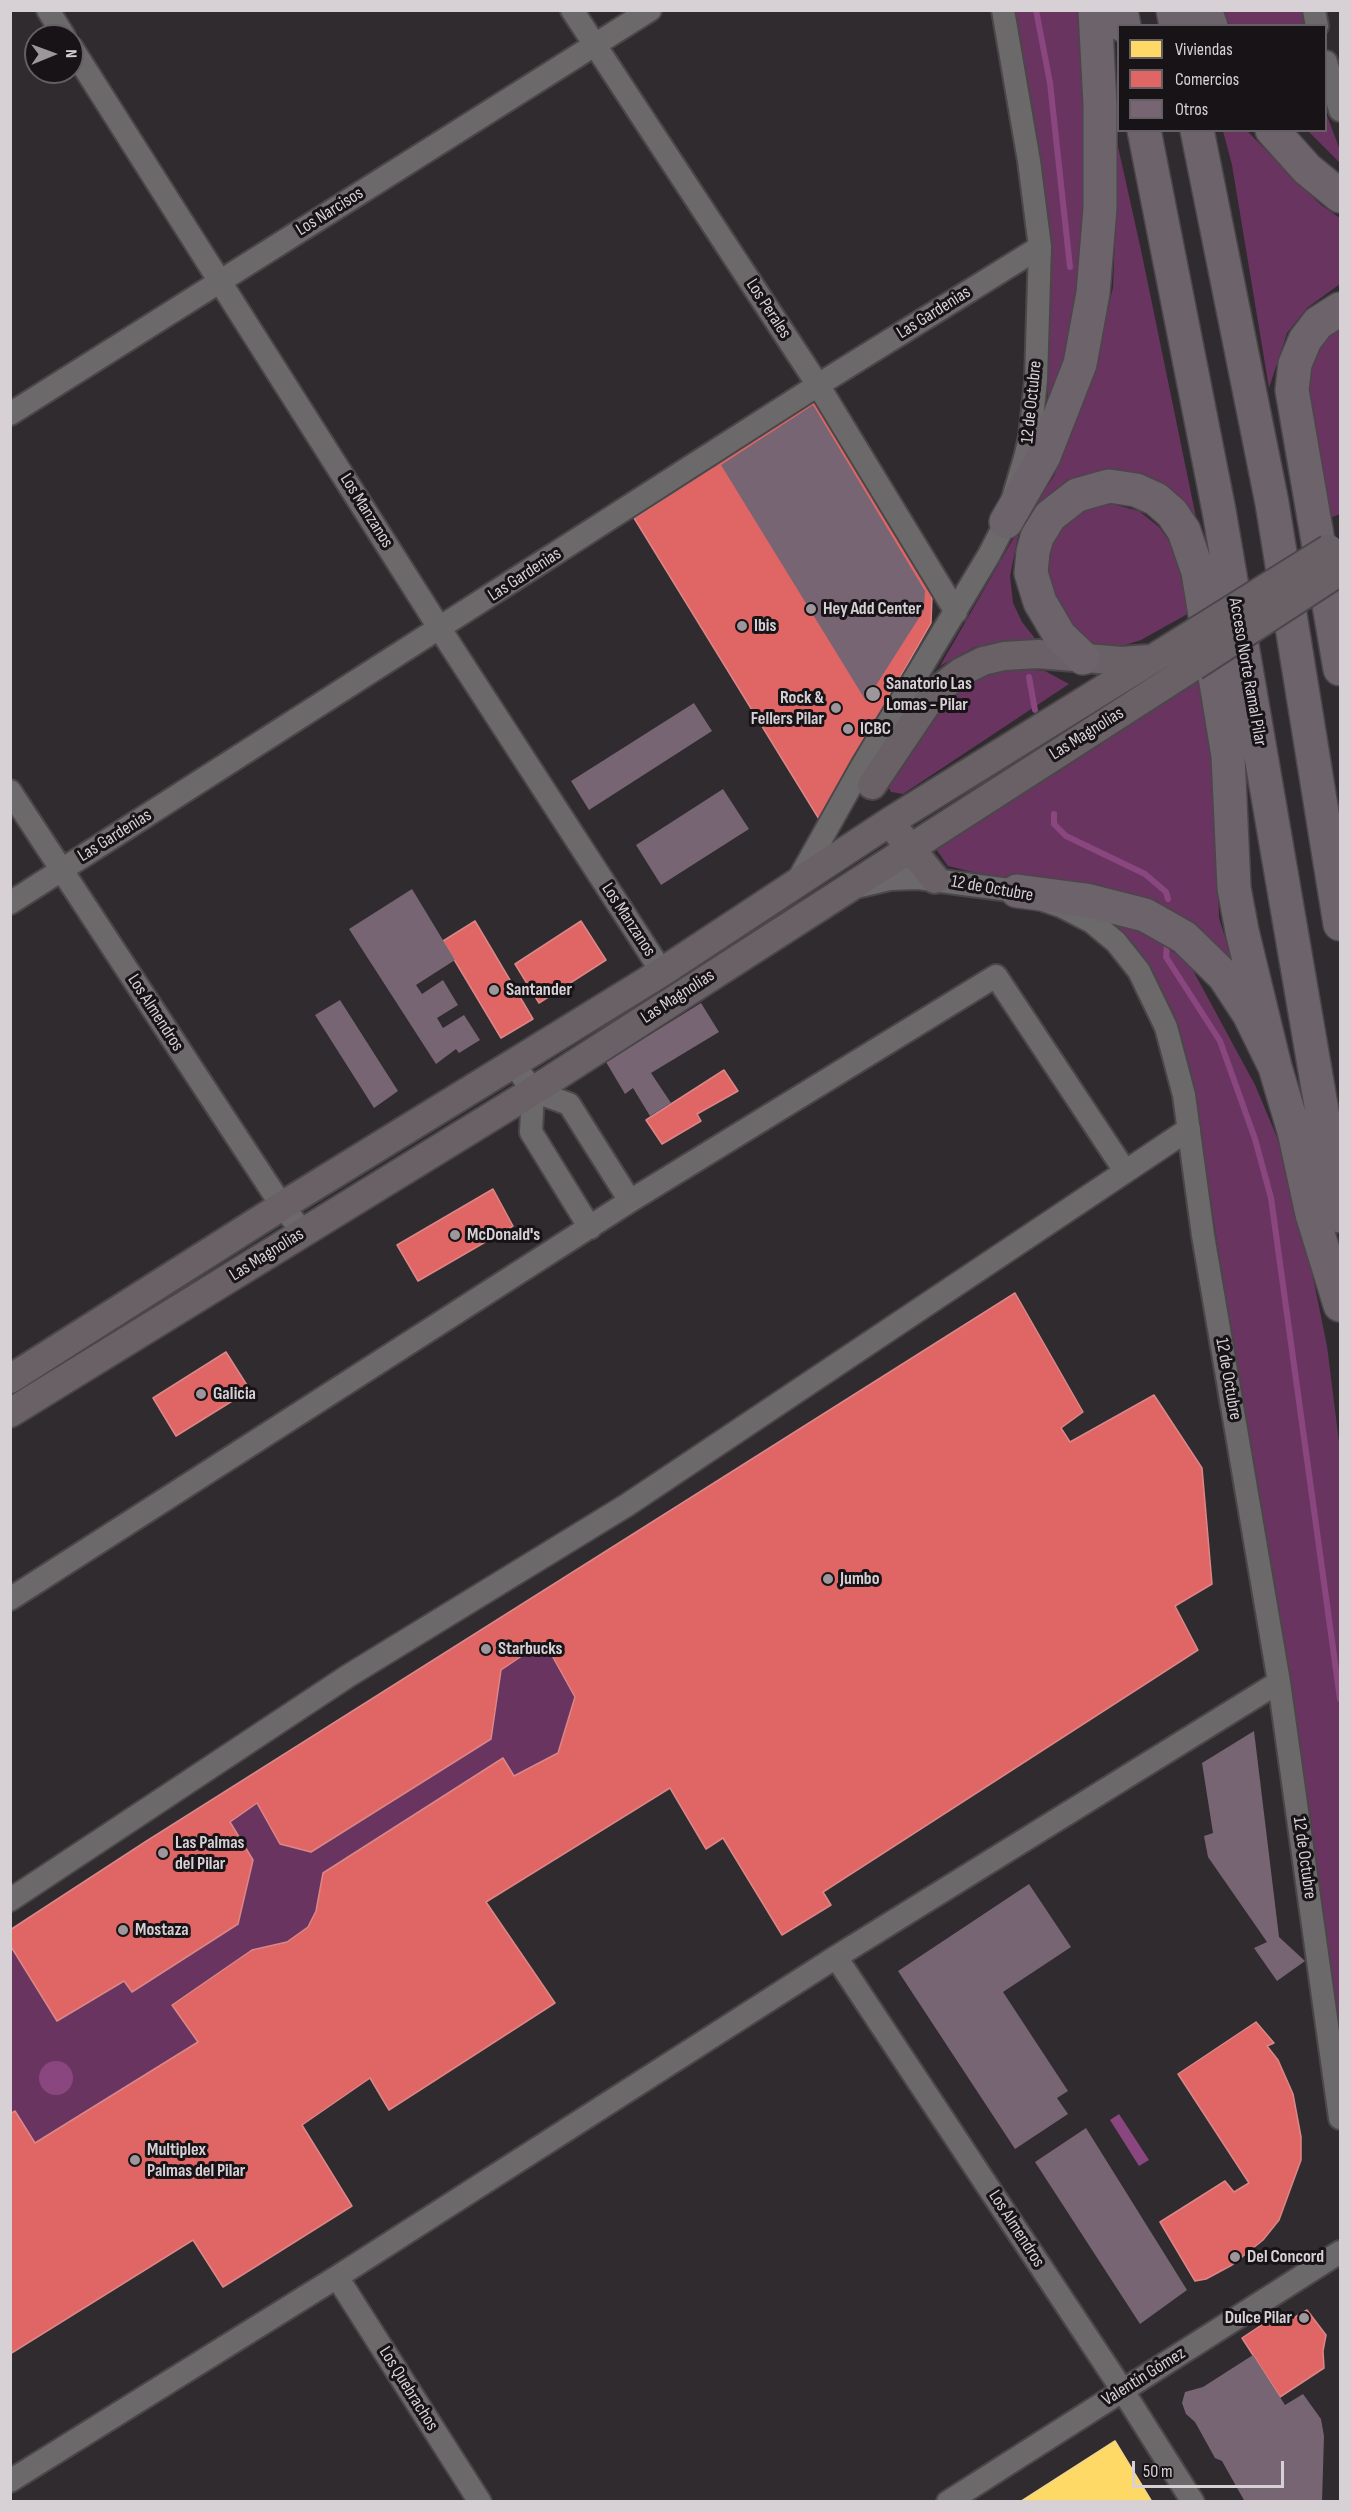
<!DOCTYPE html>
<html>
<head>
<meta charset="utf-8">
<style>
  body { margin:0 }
  #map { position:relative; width:1351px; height:2512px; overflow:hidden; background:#302b2f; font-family:"Sofia Sans Condensed",sans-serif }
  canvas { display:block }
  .frame { position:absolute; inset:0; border:12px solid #d7d1d5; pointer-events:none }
  .legend { position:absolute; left:1117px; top:24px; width:210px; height:108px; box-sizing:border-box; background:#171316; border:2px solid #645f62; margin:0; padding:8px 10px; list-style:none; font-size:18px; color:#d7d1d5 }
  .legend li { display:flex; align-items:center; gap:12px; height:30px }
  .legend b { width:30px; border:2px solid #645f62 }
  .north { position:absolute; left:24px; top:24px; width:60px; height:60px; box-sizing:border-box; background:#171316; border:2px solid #645f62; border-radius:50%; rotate:89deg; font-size:16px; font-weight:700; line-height:24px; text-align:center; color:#d7d1d5 }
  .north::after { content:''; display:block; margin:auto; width:21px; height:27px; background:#9d979b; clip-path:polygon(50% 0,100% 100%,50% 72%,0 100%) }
  .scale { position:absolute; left:1132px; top:2461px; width:152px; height:27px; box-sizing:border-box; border:3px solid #d7d1d5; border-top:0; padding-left:8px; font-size:18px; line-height:21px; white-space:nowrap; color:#d7d1d5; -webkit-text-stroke:4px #171316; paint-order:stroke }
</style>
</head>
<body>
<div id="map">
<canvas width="1351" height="2512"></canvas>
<div class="frame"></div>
<ul class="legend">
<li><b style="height:16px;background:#ffd966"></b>Viviendas</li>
<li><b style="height:16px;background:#e06666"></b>Comercios</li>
<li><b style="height:16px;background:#776573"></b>Otros</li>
</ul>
<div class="north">N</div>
<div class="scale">50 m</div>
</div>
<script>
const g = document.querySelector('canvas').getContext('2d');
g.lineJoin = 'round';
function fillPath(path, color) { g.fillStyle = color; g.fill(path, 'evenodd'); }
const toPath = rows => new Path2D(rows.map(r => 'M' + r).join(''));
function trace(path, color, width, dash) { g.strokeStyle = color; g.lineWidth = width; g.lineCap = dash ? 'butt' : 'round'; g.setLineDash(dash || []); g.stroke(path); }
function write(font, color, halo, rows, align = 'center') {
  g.font = font + ' "Sofia Sans Condensed",sans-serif'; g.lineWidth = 6; g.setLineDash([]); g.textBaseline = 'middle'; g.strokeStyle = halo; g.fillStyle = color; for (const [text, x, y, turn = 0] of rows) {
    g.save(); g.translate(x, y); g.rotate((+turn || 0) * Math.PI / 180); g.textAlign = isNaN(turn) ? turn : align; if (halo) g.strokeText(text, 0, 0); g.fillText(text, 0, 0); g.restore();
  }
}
fillPath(toPath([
  [1010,11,1084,11,1093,156,1074,342,1047,429,1049,333,1047,235],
  [1222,11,1302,11,1305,25,1230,25],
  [1326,113,1340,150,1340,163,1308,131,1326,130],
  [1223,131,1247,131,1321,205,1340,218,1340,284,1307,308,1287,333,1269,388,1232,165],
  [1115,133,1141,250,1199,532,1179,501,1056,494,1029,513,1054,476,1095,360,1113,288,1117,187],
  [1340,325,1340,514,1320,522,1300,389,1319,335],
  [1097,500,1139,511,1159,527,1175,549,1190,588,1191,612,1141,640,1119,647,1087,644,1046,598,1045,549,1057,522],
  [1020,527,1010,576,1013,603,1022,622,1037,641,975,647,940,666],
  [1023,669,1045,671,1069,684,903,794,891,792,886,783,943,702,971,683,994,672],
  [1203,677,1214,756,1219,918,1242,991,1224,960,993,877,948,866,936,849],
  [1102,916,1134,925,1189,963,1255,1085,1290,1168,1306,1243,1327,1346,1340,1450,1340,2045,1197,1110,1151,974,1125,935],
  [544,1641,575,1697,558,1753,514,1776,316,1911,308,1927,287,1942,252,1950,172,2004,198,2042,35,2143,15,2112,11,2114,10,1945,124,1981,133,1991,238,1924,253,1860,230,1822,257,1803,280,1844,311,1852,491,1739,501,1670]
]), '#693560');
fillPath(toPath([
  '39 2078a17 17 0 1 1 34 0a17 17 0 1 1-34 0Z',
  [1119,2114,1149,2160,1139,2166,1110,2120]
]), '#8a477f');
const homes = toPath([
  [693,483,845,737,810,796,637,515,693,483],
  [1115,2441,1152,2502,1020,2502,1115,2441]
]);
fillPath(homes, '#ffd966');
trace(homes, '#f3d787', 1.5);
const shops = toPath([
  [817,399,932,595,931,623,819,819,634,518,817,399],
  [475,921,533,1019,501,1038,443,941,475,921],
  [581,921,606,960,539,1003,515,964,581,921],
  [724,1070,738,1091,697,1114,701,1121,662,1144,646,1120,724,1070],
  [493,1189,513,1226,418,1281,397,1245,493,1189],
  [1015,1293,1083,1412,1061,1428,1070,1442,1154,1395,1202,1468,1212,1584,1175,1606,1198,1650,823,1892,831,1905,782,1935,723,1838,706,1849,670,1788,486,1902,555,2003,389,2110,370,2078,302,2125,352,2206,223,2287,193,2240,10,2354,10,2114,15,2111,35,2143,198,2042,172,2005,252,1950,287,1942,308,1927,316,1911,323,1873,503,1758,514,1776,558,1753,575,1697,544,1641,501,1670,491,1739,311,1852,280,1844,257,1803,230,1822,253,1860,238,1924,132,1992,124,1981,57,2021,10,1945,10,1930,145,1842,1015,1293],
  [226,1352,250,1390,176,1436,153,1398,226,1352],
  [1256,2022,1274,2043,1267,2046,1278,2060,1293,2094,1301,2137,1301,2160,1279,2220,1263,2240,1232,2265,1206,2279,1195,2281,1160,2222,1225,2181,1234,2192,1249,2183,1178,2074,1256,2022],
  [1307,2310,1326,2335,1323,2351,1324,2368,1280,2397,1242,2338,1281,2312,1285,2323,1307,2310]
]);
fillPath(shops, '#e06666');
trace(shops, '#dd8687', 1.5);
trace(toPath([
  [1036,10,1050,83,1070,267],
  [1029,677,1035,710],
  [1054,814,1054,824,1066,836,1145,874,1166,892,1168,899],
  [1167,945,1166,957,1220,1041,1255,1139,1271,1198,1340,1699]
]), '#8a477f', 6);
fillPath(toPath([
  [813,405,925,591,924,610,866,701,721,465],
  [694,703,712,731,589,810,571,781],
  [723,789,749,829,661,885,636,845],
  [412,889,455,960,416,985,422,994,443,980,458,1005,437,1018,443,1028,464,1015,480,1040,459,1053,456,1049,436,1064,349,929],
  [340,1000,398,1091,374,1108,315,1015],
  [701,1003,719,1032,651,1073,671,1103,650,1116,633,1088,625,1094,606,1062],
  [1254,1731,1279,1937,1305,1961,1277,1981,1254,1948,1267,1942,1208,1857,1204,1836,1213,1833,1202,1763],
  [1029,1884,1071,1947,1003,1992,1068,2091,1057,2098,1068,2114,1015,2149,898,1971],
  [1086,2128,1187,2290,1140,2324,1035,2162],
  [1253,2355,1285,2405,1303,2394,1321,2419,1324,2436,1322,2502,1245,2502,1222,2461,1215,2458,1195,2422,1186,2414,1182,2403,1185,2392,1203,2387]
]), '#776573');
const minor = toPath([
  [48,10,64,36],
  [572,10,818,385,956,612],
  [1314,10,1317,26],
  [72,48,440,629,662,972],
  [1326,62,1340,110],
  [10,414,650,10],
  [10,791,282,1206,304,1233],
  [797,882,862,766,989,555,1006,522,1025,458,1030,437,1036,380,1040,247,1029,161,1003,10],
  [860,886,890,879,918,878,1017,891,1061,906,1092,922,1116,942,1139,971,1166,1027,1184,1095,1203,1235,1279,1682,1340,2118],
  [10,903,818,385,1040,247],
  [513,1063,533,1091,569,1104,630,1201],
  [533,1091,531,1132,590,1228],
  [10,1599,630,1201,996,976,1125,1171],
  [10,1900,348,1676,627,1505,1189,1129],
  [836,1957,1123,2391,1193,2502],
  [337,2277,480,2502],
  [10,2481,337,2277,836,1957,1279,1682],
  [948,2502,1340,2252]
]);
const major = toPath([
  [872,785,934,693,961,672,983,661,1004,656,1038,654,1122,661,1150,659],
  [899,834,935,879],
  [10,1379,282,1206,662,972,891,821,1180,642],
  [10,1413,533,1091,1194,666]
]);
const highway = toPath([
  [1121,10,1124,26],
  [1173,10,1176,26],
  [1205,10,1211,26],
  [1144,130,1219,511,1340,1216],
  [1197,130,1272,503,1340,924],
  [1272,130,1307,169,1340,196],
  [1340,309,1318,323,1305,340,1295,364,1292,390,1340,669],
  [1006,522,1044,456,1080,364,1093,293,1100,208,1100,105,1095,10],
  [1083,658,1060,636,1040,602,1031,573,1033,552,1037,537,1050,516,1077,495,1109,486,1136,490,1156,499,1172,513,1184,531,1198,572,1228,756,1234,888,1242,931,1275,1067],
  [1017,891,1086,900,1145,915,1184,937,1224,976,1249,1014,1275,1067,1294,1131,1312,1214,1340,1305]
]);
trace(minor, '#4a4649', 26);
trace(major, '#4a4649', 32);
trace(highway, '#4a4649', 36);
trace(minor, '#6c696b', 22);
trace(major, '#6a6167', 28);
trace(highway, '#6d636b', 33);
const majorBridge = toPath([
  [1180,642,1329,549],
  [1194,666,1337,573]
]);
trace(majorBridge, '#4a4649', 32, []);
trace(majorBridge, '#6a6167', 28);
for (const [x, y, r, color] of [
  [811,609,6,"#9d979b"],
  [742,626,6,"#9d979b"],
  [873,694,8,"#9d979b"],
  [836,708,6,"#9d979b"],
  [848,729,6,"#9d979b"],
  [494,990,6,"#9d979b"],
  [455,1235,6,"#9d979b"],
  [201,1394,6,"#9d979b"],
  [828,1579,6,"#9d979b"],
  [486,1649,6,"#9d979b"],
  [163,1853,6,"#9d979b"],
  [123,1930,6,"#9d979b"],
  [135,2160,6,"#9d979b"],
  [1235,2257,6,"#9d979b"],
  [1304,2318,6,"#9d979b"]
]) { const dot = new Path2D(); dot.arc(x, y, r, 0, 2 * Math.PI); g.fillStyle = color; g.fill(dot); trace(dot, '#171316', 2); }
write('18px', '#d7d1d5', '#171316', [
  ["Los Narcisos",330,212,-32],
  ["Los Perales",768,309,57],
  ["Las Gardenias",934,313,-32],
  ["12 de Octubre",1032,402,-84],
  ["Los Manzanos",366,511,58],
  ["Las Gardenias",525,575,-33],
  ["Acceso Norte Ramal Pilar",1247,672,80],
  ["Las Magnolias",1087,734,-32],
  ["Las Gardenias",115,836,-32],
  ["12 de Octubre",992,889,10],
  ["Los Manzanos",628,920,57],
  ["Las Magnolias",678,997,-33],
  ["Los Almendros",155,1013,57],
  ["Las Magnolias",267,1255,-32],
  ["12 de Octubre",1228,1379,80],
  ["12 de Octubre",1304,1858,82],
  ["Los Almendros",1016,2229,57],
  ["Valentín Gómez",1144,2377,-32],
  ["Los Quebrachos",408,2389,58]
]);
write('bold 18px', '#d7d1d5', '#171316', [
  ["Hey Add Center",823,609],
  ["Ibis",754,626],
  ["Sanatorio Las",886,684],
  ["Lomas - Pilar",886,705],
  ["Rock &",824,698,"right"],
  ["Fellers Pilar",824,719,"right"],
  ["ICBC",860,729],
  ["Santander",506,990],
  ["McDonald's",467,1235],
  ["Galicia",213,1394],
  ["Jumbo",840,1579],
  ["Starbucks",498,1649],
  ["Las Palmas",175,1843],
  ["del Pilar",175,1864],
  ["Mostaza",135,1930],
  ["Multiplex",147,2150],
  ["Palmas del Pilar",147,2171],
  ["Del Concord",1247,2257],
  ["Dulce Pilar",1292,2318,"right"]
], 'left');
</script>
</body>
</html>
